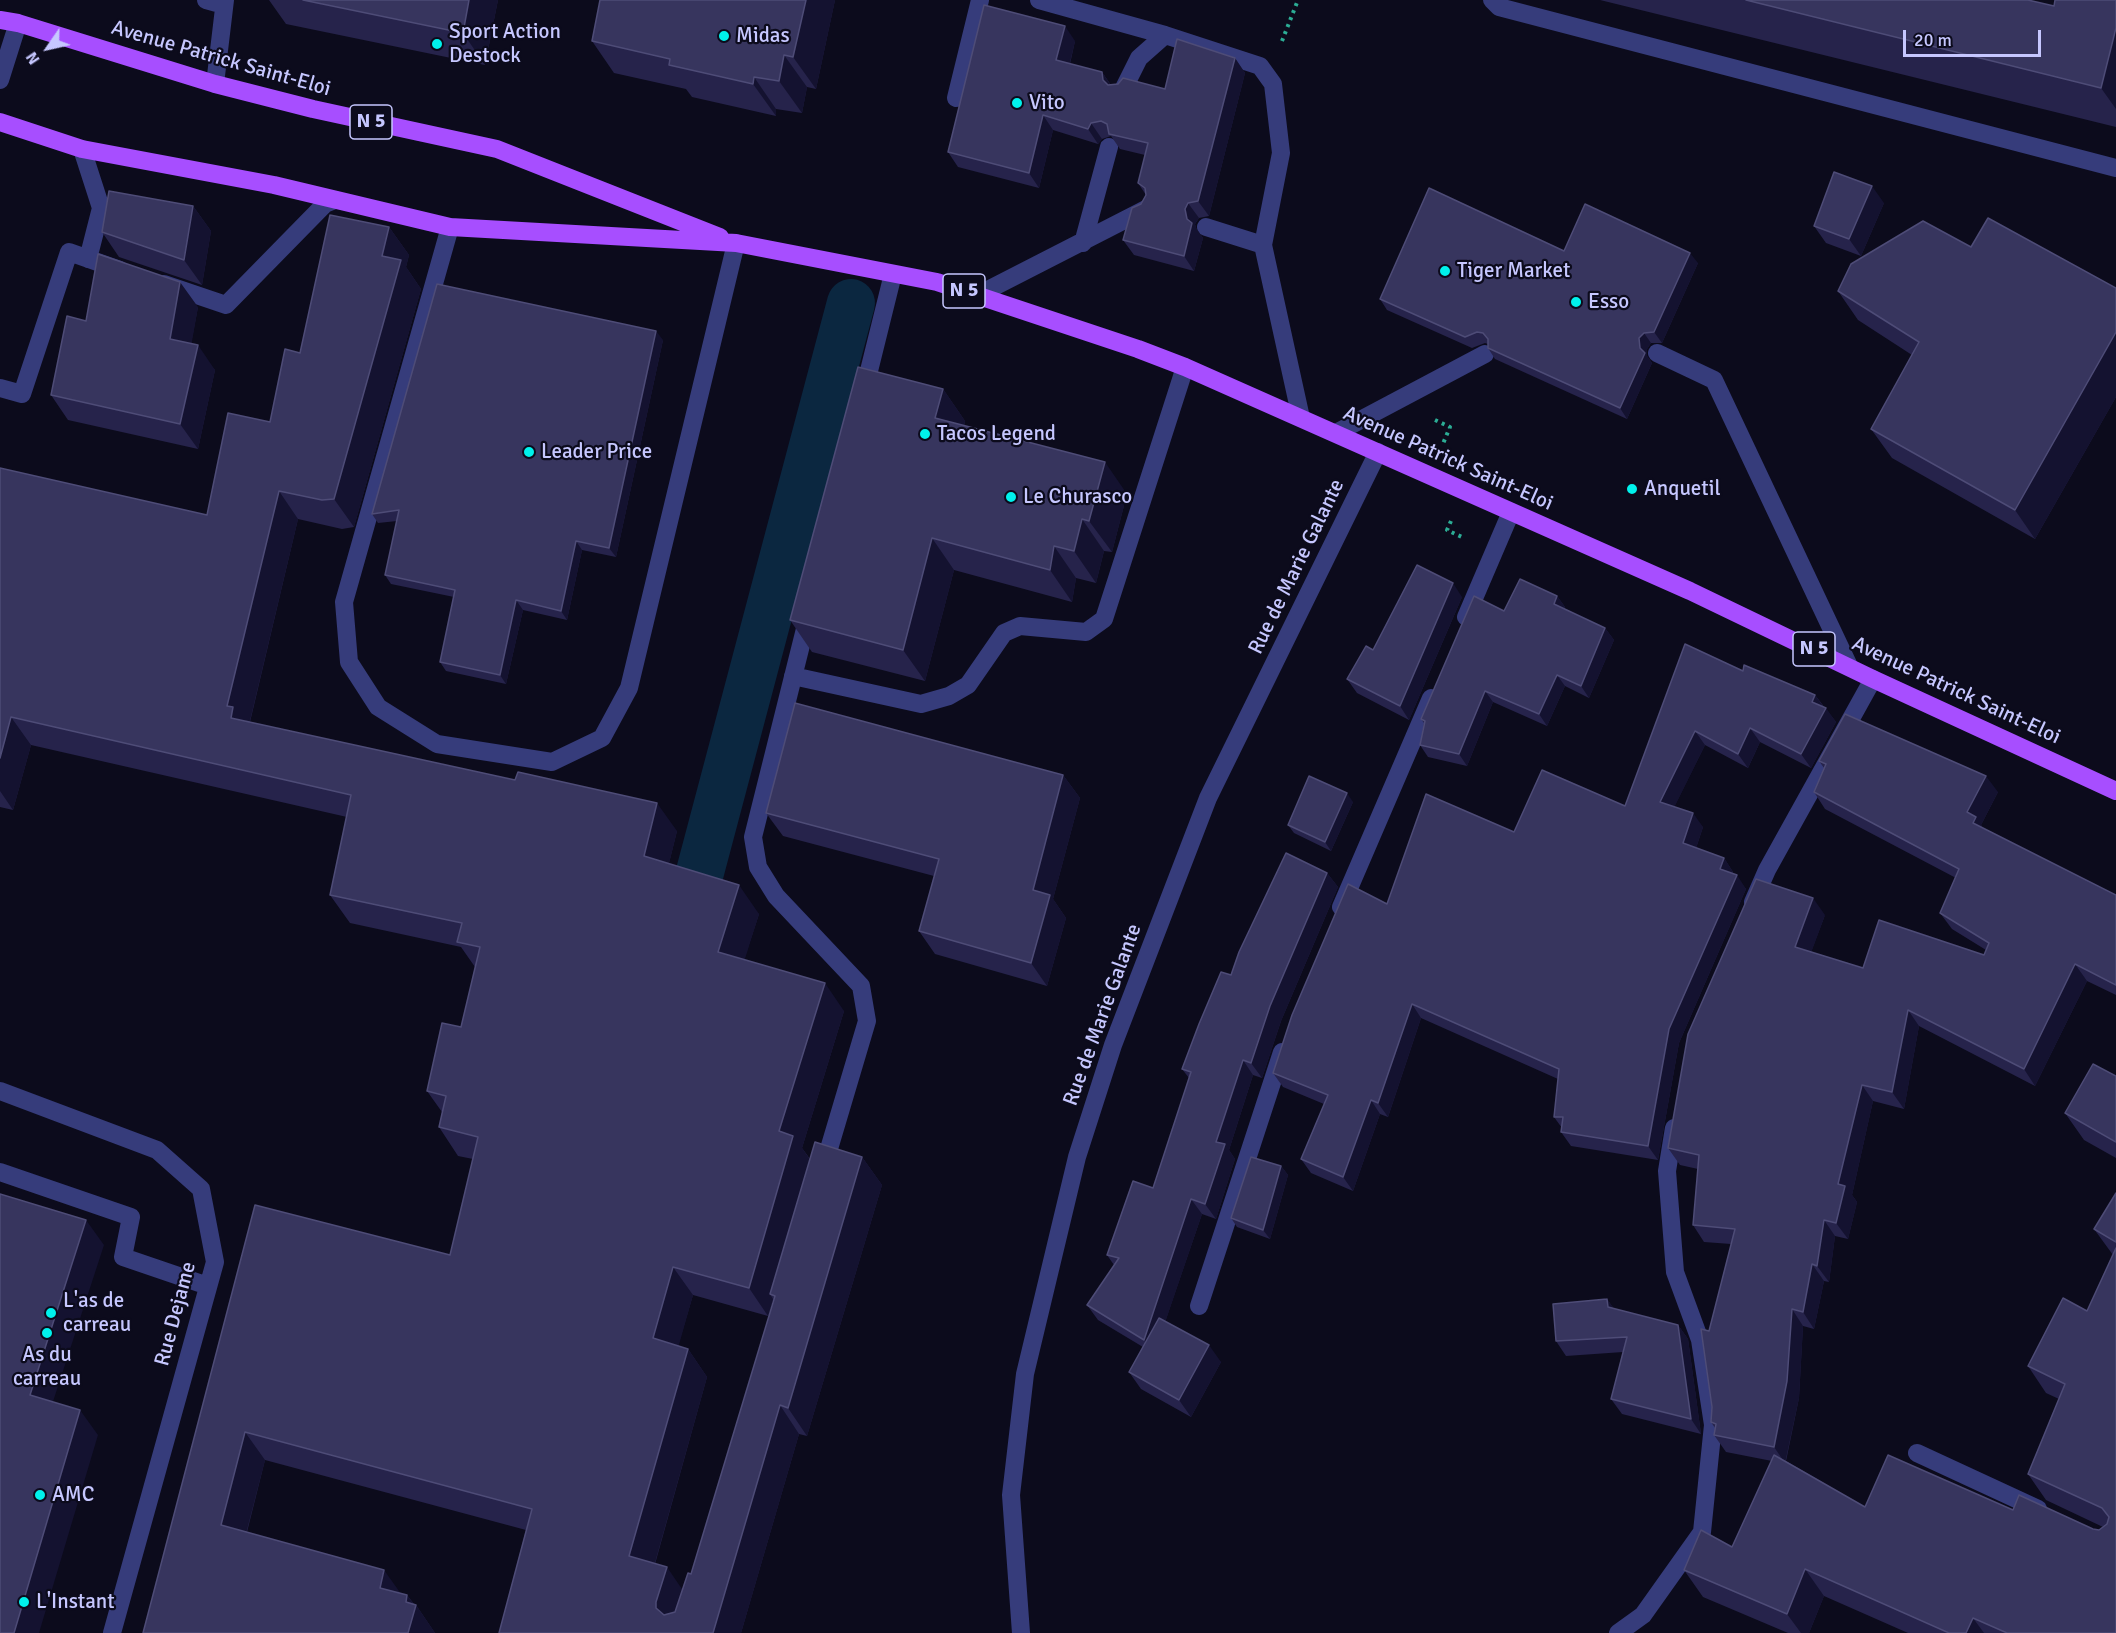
<!DOCTYPE html>
<html>
<head>
<meta charset="utf-8">
<style>
  body { margin:0 }
  #map { position:relative; width:2116px; height:1633px; overflow:hidden; background:#0c0b1c; font-family:Signika,sans-serif }
  canvas { display:block }
  .north { position:absolute; left:18px; top:18px; width:60px; height:60px; -webkit-text-stroke:4px #0c0b1c; paint-order:stroke; rotate:236deg; font-size:16px; font-weight:700; line-height:24px; text-align:center; color:#c6c7ff }
  .north::after { content:''; display:block; margin:auto; width:21px; height:27px; background:#c6c7ff; clip-path:polygon(50% 0,100% 100%,50% 72%,0 100%) }
  .scale { position:absolute; left:1903px; top:30px; width:138px; height:27px; box-sizing:border-box; border:3px solid #c6c7ff; border-top:0; padding-left:8px; font-size:18px; line-height:21px; white-space:nowrap; color:#c6c7ff; -webkit-text-stroke:4px #0c0b1c; paint-order:stroke }
</style>
</head>
<body>
<div id="map">
<canvas width="2116" height="1633"></canvas>
<div class="north">N</div>
<div class="scale">20 m</div>
</div>
<script>
const g = document.querySelector('canvas').getContext('2d');
g.lineJoin = 'round';
const toPath = rows => new Path2D(rows.map(r => 'M' + r).join(''));
function trace(path, color, width, dash) { g.strokeStyle = color; g.lineWidth = width; g.lineCap = dash ? 'butt' : 'round'; g.setLineDash(dash || []); g.stroke(path); }
function fillPath(path, color) { g.fillStyle = color; g.fill(path, 'evenodd'); }
function write(font, color, halo, rows, align = 'center') {
  g.font = font + ' Signika,sans-serif'; g.lineWidth = 4.5; g.setLineDash([]); g.textBaseline = 'middle'; g.strokeStyle = halo; g.fillStyle = color; for (const [text, x, y, turn = 0] of rows) {
    g.save(); g.translate(x, y); g.rotate((+turn || 0) * Math.PI / 180); g.textAlign = isNaN(turn) ? turn : align; if (halo) g.strokeText(text, 0, 0); g.fillText(text, 0, 0); g.restore();
  }
}
trace(toPath([
  [683,936,851,303]
]), '#0b2740', 48);
trace(toPath([
  [1282,41,1298,0],
  [1435,420,1450,427,1442,446],
  [1451,521,1447,530,1464,538]
]), '#2cad95', 4, [3, 4.5]);
trace(toPath([
  [206,0,224,5],
  [1039,0,1165,35],
  [1492,0,1499,7,2116,168],
  [0,80,18,23],
  [215,84,225,0],
  [1123,90,1139,58,1165,35,1260,66,1273,84,1281,153,1263,245],
  [956,98,980,0],
  [82,149,101,208,88,259],
  [450,227,344,602,349,662,378,707,437,744,552,762,602,738,629,688,736,243],
  [1206,227,1263,245,1301,418],
  [1083,243,1109,147],
  [164,284,226,305,325,204,335,200],
  [978,295,1146,209],
  [1657,353,1714,380,1849,666],
  [0,388,22,394,69,252,120,270],
  [864,391,893,274],
  [1336,433,1485,354],
  [809,613,753,837,758,867,776,896,861,986,867,1021,823,1169],
  [1466,617,1511,512],
  [793,676,921,704,949,696,968,685,1004,633,1020,626,1086,632,1104,619,1185,367],
  [1753,902,1767,870,1873,679],
  [1341,907,1431,698],
  [0,1091,157,1150,201,1189,215,1262,112,1633],
  [0,1172,131,1217,123,1257,208,1286],
  [1199,1306,1282,1052],
  [1917,1453,2038,1509],
  [1021,1633,1011,1495,1025,1374,1077,1157,1113,1045,1208,798,1378,452],
  [1618,1633,1643,1615,1702,1532,1713,1425,1700,1340,1675,1272,1667,1171,1674,1128]
]), '#363c7b', 18);
trace(toPath([
  [0,20,18,23,215,84,313,109,497,149,720,237],
  [0,122,82,149,274,185,450,227,736,243,937,282,1138,349,1185,367,1690,591,1873,679,2116,791]
]), '#a74eff', 18);
fillPath(toPath([
  [269,0,498,0,485,65,286,24],
  [835,0,816,89,807,87,802,113,776,109,776,116,692,97,686,89,614,73,592,41],
  [1600,0,2028,0,2054,6,2116,0,2116,127],
  [1075,41,1070,64,1102,72,1111,85,1165,89,1235,58,1245,73,1209,216,1199,218,1195,224,1196,228,1203,238,1194,271,1134,255,1123,240,1141,204,1146,195,1138,183,1145,155,1120,149,1111,136,1102,139,1098,144,1053,130,1039,188,958,167,948,152],
  [1884,203,1861,256,1826,243,1814,226],
  [193,206,211,231,202,285,119,257,102,232],
  [389,227,409,255,406,267,421,289,354,527,342,529,298,519,250,722,677,831,669,863,759,914,744,960,844,1011,802,1148,810,1159,862,1157,882,1185,807,1436,799,1434,741,1633,499,1633,526,1530,265,1460,247,1532,400,1593,407,1595,414,1604,416,1605,435,1633,143,1633,255,1205,450,1255,473,1159,458,1156,439,1127,442,1112,427,1091,461,1027,475,967,461,947,350,923,330,895,347,817,31,745,13,810,0,807,0,468,207,515,270,422,300,353],
  [693,1295,768,1316,773,1299,774,1300,691,1574,683,1590,655,1564,707,1377,688,1349,678,1346],
  [1564,251,1698,263,1662,343,1651,343,1647,349,1647,356,1652,363,1627,419,1495,359,1488,348,1488,344,1485,343,1472,348,1387,310,1380,299],
  [2116,288,2116,397,2035,539,1892,458,1871,429,1912,355,1858,320,1838,291],
  [198,307,191,344,215,370,198,449,68,420,51,395,86,321],
  [663,340,616,557,582,550,567,620,523,610,506,684,446,671,440,662,454,597,391,584,385,575,397,521,378,523,372,514],
  [943,389,965,421,964,426,1127,494,1112,552,1104,551,1096,583,1076,578,1072,602,954,570,925,681,812,652,790,620],
  [1557,596,1565,607,1565,609,1605,628,1614,640,1589,698,1565,686,1547,726,1493,702,1467,766,1428,757,1420,745,1424,723,1421,719],
  [1462,597,1409,720,1357,693,1347,679,1373,650],
  [1743,671,1815,695,1836,722,1811,768,1760,742,1748,768,1705,745,1674,807,1703,827,1696,848,1724,858,1733,872,1733,873,1746,889,1679,1043,1658,1160,1571,1146,1561,1132,1562,1128,1554,1117,1558,1079,1421,1018,1388,1117,1380,1114,1353,1191,1311,1173,1301,1159,1324,1104,1283,1087,1273,1073,1387,904,1514,832,1625,806],
  [1819,761,1998,792,1981,825,1983,828,2116,895,2116,995,2087,981,2035,1086,1919,1026,1904,1109,1873,1101,1852,1195,1857,1202,1848,1239,1835,1236,1829,1282,1824,1281,1814,1329,1803,1326,1799,1398,1786,1461,1865,1507,2013,1510,2093,1529,2099,1530,2103,1527,2046,1500,2028,1474,2059,1399,2046,1393,2028,1366,2087,1311,2113,1255,2094,1229,2116,1193,2116,1633,1908,1633,1824,1596,1809,1633,1788,1633,1703,1597,1684,1570,1732,1547,1772,1461,1726,1452,1714,1435,1715,1428,1711,1422,1712,1407,1709,1331,1731,1244,1704,1242,1693,1225,1698,1169,1680,1165,1668,1148,1825,915,1811,952,1863,968,1984,955,1986,950,1952,929,1940,913,1956,878,1825,809,1814,792,1824,768],
  [1063,775,1080,798,1053,899,1066,918,1047,986,935,954,919,931,934,876,783,836,766,813],
  [1353,802,1331,851,1294,833,1288,825],
  [1327,873,1338,887,1281,1021,1262,1078,1253,1075,1229,1150,1235,1159,1216,1219,1202,1214,1165,1322,1221,1362,1191,1417,1141,1389,1129,1372,1143,1347,1098,1320,1087,1305,1114,1265,1107,1255,1153,1188,1189,1078,1182,1069,1231,975],
  [2116,1076,2116,1158,2084,1140,2065,1113],
  [1281,1166,1288,1175,1270,1239,1237,1227,1231,1218],
  [1607,1299,1614,1309,1678,1325,1688,1339,1701,1434,1622,1414,1611,1399,1623,1352,1566,1356,1556,1341]
]), '#26234b');
fillPath(toPath([
  [469,0,498,0,485,65,463,33],
  [806,0,835,0,816,89,793,57],
  [1065,26,1075,41,1067,75,1056,60],
  [2116,28,2116,109,2101,88],
  [784,55,807,87,802,113,779,81],
  [1235,58,1245,73,1209,216,1198,201],
  [1102,72,1112,87,1113,96,1103,80],
  [754,77,776,109,776,116,753,84],
  [1043,115,1053,130,1039,188,1029,173],
  [1091,123,1102,139,1098,144,1088,129],
  [1872,186,1884,203,1861,256,1849,239],
  [1188,203,1199,218,1195,224,1196,228,1203,238,1194,271,1184,256,1187,219,1185,209],
  [193,206,211,231,202,285,184,260],
  [389,227,409,255,406,267,421,289,354,527,334,499,382,256],
  [1690,253,1698,263,1662,343,1654,332],
  [180,282,198,307,188,364,170,339],
  [656,331,663,340,616,557,609,548],
  [2116,332,2116,397,2035,539,2015,510],
  [1644,333,1651,343,1647,349,1647,356,1652,363,1627,419,1620,408,1640,348,1639,338],
  [198,345,215,370,198,449,180,424],
  [943,389,965,421,958,450,935,418],
  [1105,462,1127,494,1112,552,1089,521],
  [279,491,298,519,248,729,231,718,227,706],
  [1082,519,1104,551,1096,583,1074,551],
  [932,538,954,570,925,681,903,650],
  [576,541,582,550,567,620,561,611],
  [1054,546,1076,578,1072,602,1050,570],
  [1453,583,1462,597,1409,720,1400,706],
  [1557,596,1565,607,1562,616,1554,604],
  [516,600,523,610,506,684,500,675],
  [1605,628,1614,640,1589,698,1581,686],
  [1557,675,1565,686,1547,726,1539,714],
  [1485,691,1493,702,1467,766,1459,754],
  [1815,695,1825,709,1812,702],
  [1826,708,1836,722,1811,768,1801,754],
  [11,717,31,745,13,810,0,791,0,758],
  [1750,728,1760,742,1748,768,1738,754],
  [1695,731,1705,745,1670,816,1660,802],
  [1063,775,1080,798,1053,899,1066,918,1047,986,1031,963,1033,890],
  [1986,776,1998,792,1981,825,1987,834,1973,823,1967,812],
  [1347,793,1353,802,1331,851,1325,842],
  [657,803,677,831,664,884,644,856],
  [1693,813,1703,827,1693,857,1683,843],
  [1724,858,1733,872,1729,883,1720,869],
  [1327,873,1338,887,1281,1021,1262,1078,1251,1063,1270,1006],
  [1737,875,1746,889,1679,1043,1658,1160,1648,1146,1669,1029],
  [739,885,759,914,738,981,718,952],
  [1813,898,1825,915,1807,964,1795,947],
  [2075,964,2087,981,2035,1086,2024,1069],
  [825,983,844,1011,802,1148,813,1164,770,1294,773,1299,768,1316,749,1288,779,1131],
  [1412,1004,1421,1018,1388,1117,1378,1103],
  [1908,1010,1919,1026,1904,1109,1892,1092],
  [1243,1060,1253,1075,1229,1150,1235,1159,1216,1219,1205,1204,1216,1142],
  [1862,1085,1873,1101,1852,1195,1857,1202,1848,1239,1836,1223,1838,1184],
  [1371,1100,1380,1114,1353,1191,1343,1177],
  [862,1157,882,1185,807,1436,788,1408],
  [1281,1166,1288,1175,1270,1239,1263,1230],
  [1191,1199,1202,1214,1154,1355,1144,1340],
  [86,1220,104,1245,47,1420,30,1395],
  [1824,1220,1835,1236,1829,1282,1817,1266],
  [1812,1264,1824,1281,1814,1329,1803,1312],
  [673,1267,693,1295,673,1366,653,1338],
  [1607,1299,1617,1313,1608,1307],
  [1792,1309,1803,1326,1799,1398,1785,1463,1774,1447],
  [1678,1325,1688,1339,1701,1434,1691,1419],
  [1209,1345,1221,1362,1191,1417,1179,1400],
  [688,1349,707,1377,649,1584,629,1556],
  [780,1405,799,1434,741,1633,713,1633],
  [80,1410,98,1435,39,1633,14,1633],
  [245,1432,265,1460,241,1553,221,1525],
  [667,1567,686,1595,676,1633,656,1608,656,1602],
  [1805,1569,1824,1596,1809,1633,1801,1633,1787,1614],
  [384,1570,404,1598,380,1588],
  [407,1595,415,1606,416,1605,435,1633,408,1633,406,1602],
  [1973,1618,1984,1633,1966,1633]
]), '#141230');
const building = toPath([
  [303,0,469,0,463,33,303,0],
  [600,0,806,0,793,57,784,55,779,81,754,77,753,84,669,65,670,59,592,41,600,0],
  [1746,0,2028,0,2054,6,2055,0,2116,0,2116,28,2101,88,1746,0],
  [984,5,1065,26,1056,60,1102,72,1103,80,1108,85,1118,84,1123,78,1165,89,1177,39,1235,58,1198,201,1188,203,1185,209,1187,219,1192,223,1184,256,1123,240,1132,208,1141,204,1146,195,1145,188,1138,183,1148,143,1109,134,1107,124,1101,121,1091,123,1088,129,1043,115,1029,173,948,152,984,5],
  [1834,172,1872,186,1849,239,1814,226,1834,172],
  [1429,188,1564,251,1585,204,1690,253,1654,332,1644,333,1639,338,1640,348,1645,353,1620,408,1488,348,1488,339,1483,333,1477,332,1465,337,1380,299,1429,188],
  [109,191,193,206,184,260,102,232,109,191],
  [330,215,389,227,382,256,401,260,334,499,322,500,279,491,227,706,233,707,231,718,515,780,518,772,657,803,644,856,739,885,718,952,825,983,779,1131,793,1136,749,1288,673,1267,653,1338,688,1349,629,1556,667,1567,656,1602,656,1608,664,1615,675,1612,688,1573,691,1574,775,1296,770,1294,815,1142,862,1157,788,1408,780,1405,713,1633,499,1633,532,1509,245,1432,221,1525,384,1570,380,1588,407,1595,406,1602,416,1605,408,1633,143,1633,255,1205,450,1255,478,1137,439,1127,446,1096,427,1091,442,1023,461,1027,480,947,457,942,462,923,330,895,351,795,11,717,0,758,0,468,207,515,228,413,270,422,285,349,300,353,330,215],
  [1988,218,2116,288,2116,332,2015,510,1871,429,1919,342,1838,291,1851,264,1923,221,1971,247,1988,218],
  [98,254,180,282,170,339,198,345,180,424,51,395,67,316,86,321,98,254],
  [437,284,656,331,609,548,576,541,561,611,516,600,500,675,440,662,455,590,385,575,399,510,372,514,437,284],
  [858,367,943,389,935,418,1105,462,1089,521,1082,519,1074,551,1054,546,1050,570,932,538,903,650,790,620,858,367],
  [1417,565,1453,583,1400,706,1347,679,1366,646,1373,650,1417,565],
  [1520,579,1557,596,1554,604,1605,628,1581,686,1557,675,1539,714,1485,691,1459,754,1420,745,1425,721,1421,719,1474,596,1504,611,1520,579],
  [1685,644,1743,671,1744,665,1815,695,1812,702,1826,708,1801,754,1750,728,1738,754,1695,731,1660,802,1693,813,1683,843,1724,858,1720,869,1737,875,1669,1029,1648,1146,1561,1132,1563,1117,1554,1117,1559,1069,1412,1004,1378,1103,1371,1100,1343,1177,1301,1159,1328,1095,1273,1073,1292,1015,1348,884,1387,904,1426,794,1514,832,1542,770,1625,806,1685,644],
  [795,703,1063,775,1033,890,1050,895,1031,963,919,931,939,859,766,813,795,703],
  [1845,714,1986,776,1967,812,1976,817,1973,823,2116,895,2116,985,2075,964,2024,1069,1908,1010,1892,1092,1862,1085,1838,1184,1845,1186,1836,1223,1824,1220,1817,1266,1812,1264,1803,1312,1792,1309,1787,1381,1774,1447,1714,1435,1716,1424,1711,1422,1712,1407,1701,1329,1709,1331,1735,1229,1693,1225,1699,1155,1668,1148,1688,1034,1756,879,1813,898,1795,947,1863,968,1879,920,1984,955,1989,943,1940,913,1959,869,1814,792,1826,764,1819,761,1845,714],
  [1309,776,1347,793,1325,842,1288,825,1309,776],
  [1286,853,1327,873,1270,1006,1251,1063,1243,1060,1216,1142,1225,1144,1205,1204,1191,1199,1144,1340,1087,1305,1119,1258,1107,1255,1133,1181,1153,1188,1191,1072,1182,1069,1199,1024,1221,972,1231,975,1239,952,1286,853],
  [2093,1064,2116,1076,2116,1142,2065,1113,2093,1064],
  [1251,1157,1281,1166,1263,1230,1231,1218,1251,1157],
  [2116,1193,2116,1242,2094,1229,2116,1193],
  [0,1194,86,1220,30,1395,80,1410,14,1633,0,1633,0,1194],
  [2116,1248,2116,1633,2007,1633,1973,1618,1966,1633,1949,1633,1805,1569,1787,1614,1684,1570,1701,1530,1732,1547,1774,1455,1865,1507,1888,1455,2013,1510,2019,1495,2093,1529,2099,1530,2107,1524,2109,1517,2102,1508,2028,1474,2065,1384,2028,1366,2063,1298,2087,1311,2116,1248],
  [1607,1299,1608,1307,1678,1325,1691,1419,1611,1399,1627,1337,1556,1341,1553,1304,1607,1299],
  [1159,1318,1209,1345,1179,1400,1129,1372,1159,1318]
]);
fillPath(building, '#37355e');
trace(building, '#4e4c77', 1.5);
for (const [x, y, r, color] of [
  [724,36,6,"#00f1ec"],
  [437,44,6,"#00f1ec"],
  [1017,103,6,"#00f1ec"],
  [1445,271,6,"#00f1ec"],
  [1576,302,6,"#00f1ec"],
  [925,434,6,"#00f1ec"],
  [529,452,6,"#00f1ec"],
  [1632,489,6,"#00f1ec"],
  [1011,497,6,"#00f1ec"],
  [51,1313,6,"#00f1ec"],
  [47,1333,6,"#00f1ec"],
  [40,1495,6,"#00f1ec"],
  [24,1602,6,"#00f1ec"]
]) { const dot = new Path2D(); dot.arc(x, y, r, 0, 2 * Math.PI); g.fillStyle = color; g.fill(dot); trace(dot, '#0c0b1c', 2); }
for (const [x, y, w] of [
  [371,122,42],
  [964,291,42],
  [1814,649,42]
]) { const box = new Path2D(); box.roundRect(x - w / 2, y - 17, w, 34, 4.5); g.fillStyle = '#0c0b1c'; g.fill(box); trace(box, '#c6c7ff', 1.5); }
write('bold 20px', '#c6c7ff', null, [
  ["N 5",371,122],
  ["N 5",964,291],
  ["N 5",1814,649]
]);
write('21px', '#c6c7ff', '#0c0b1c', [
  ["Sport Action",449,32],
  ["Destock",449,56],
  ["Midas",736,36],
  ["Vito",1029,103],
  ["Tiger Market",1457,271],
  ["Esso",1588,302],
  ["Tacos Legend",937,434],
  ["Leader Price",541,452],
  ["Anquetil",1644,489],
  ["Le Churasco",1023,497],
  ["L'as de",63,1301],
  ["carreau",63,1325],
  ["As du",47,1355,"center"],
  ["carreau",47,1379,"center"],
  ["AMC",52,1495],
  ["L'Instant",36,1602]
], 'left');
write('21px', '#c6c7ff', '#0c0b1c', [
  ["Avenue Patrick Saint-Eloi",221,59,16],
  ["Avenue Patrick Saint-Eloi",1448,459,24],
  ["Rue de Marie Galante",1297,567,-64],
  ["Avenue Patrick Saint-Eloi",1956,691,25],
  ["Rue de Marie Galante",1103,1015,-70],
  ["Rue Dejame",176,1314,-75]
]);
</script>
</body>
</html>
